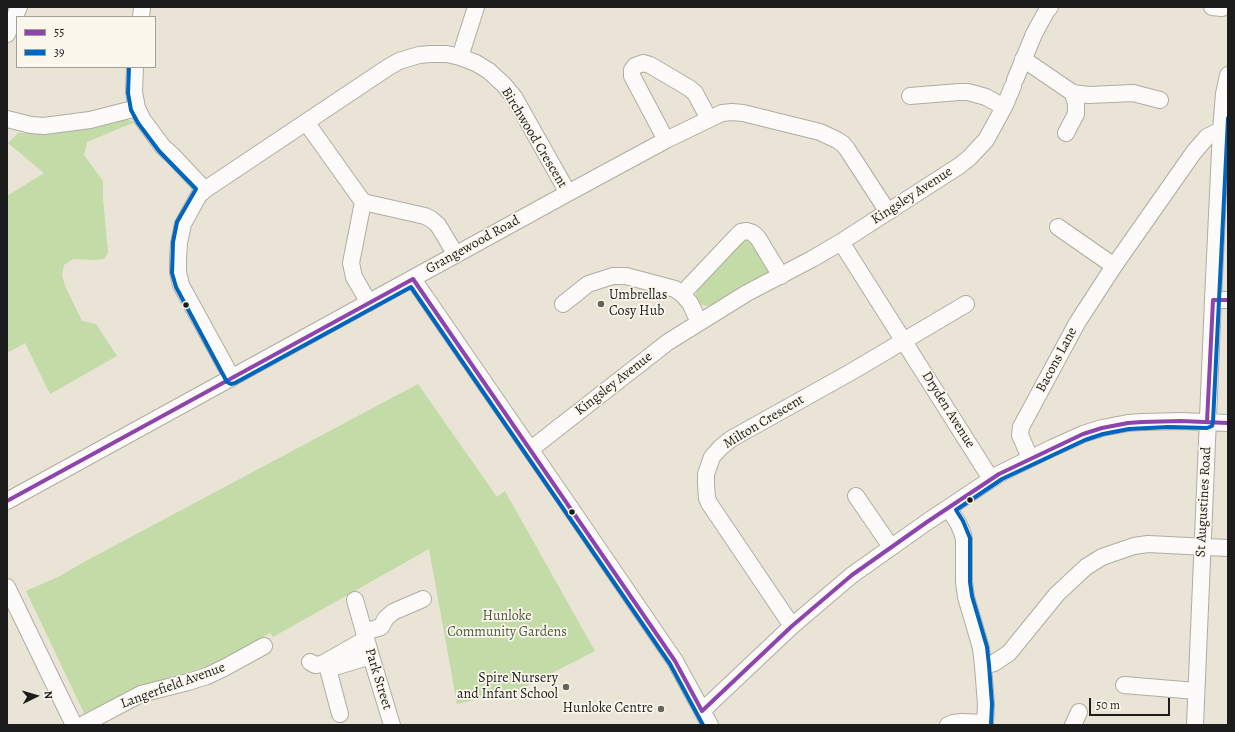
<!DOCTYPE html>
<html>
<head>
<meta charset="utf-8">
<style>
  body { margin:0 }
  #map { position:relative; width:1235px; height:732px; overflow:hidden; background:#e9e4d5; font-family:Alegreya,serif }
  canvas { display:block }
  .frame { position:absolute; inset:0; border:8px solid #1c1c1c; pointer-events:none }
  .legend { position:absolute; left:16px; top:16px; width:140px; height:52px; box-sizing:border-box; background:#fbf7ec; border:1px solid #a29f99; margin:0; padding:5px 7px; list-style:none; font-size:12px; color:#1c1c1c }
  .legend li { display:flex; align-items:center; gap:8px; height:20px }
  .legend b { width:20px; border:1px solid #a29f99 }
  .north { position:absolute; left:16px; top:676px; width:40px; height:40px; -webkit-text-stroke:3px #fbf7ec; paint-order:stroke; rotate:85deg; font-size:11px; font-weight:700; line-height:16px; text-align:center; color:#1c1c1c }
  .north::after { content:''; display:block; margin:auto; width:14px; height:18px; background:#1c1c1c; clip-path:polygon(50% 0,100% 100%,50% 72%,0 100%) }
  .scale { position:absolute; left:1089px; top:698px; width:81px; height:18px; box-sizing:border-box; border:2px solid #1c1c1c; border-top:0; padding-left:5px; font-size:12px; line-height:14px; white-space:nowrap; color:#1c1c1c; -webkit-text-stroke:3px #fbf7ec; paint-order:stroke }
</style>
</head>
<body>
<div id="map">
<canvas width="1235" height="732"></canvas>
<div class="frame"></div>
<ul class="legend">
<li><b style="height:5px;background:#8e44ad"></b>55</li>
<li><b style="height:5px;background:#0065bd"></b>39</li>
</ul>
<div class="north">N</div>
<div class="scale">50 m</div>
</div>
<script>
const g = document.querySelector('canvas').getContext('2d');
g.lineJoin = 'round';
function fillPath(path, color) { g.fillStyle = color; g.fill(path, 'evenodd'); }
const toPath = rows => new Path2D(rows.map(r => 'M' + r).join(''));
function trace(path, color, width, dash) { g.strokeStyle = color; g.lineWidth = width; g.lineCap = dash ? 'butt' : 'round'; g.setLineDash(dash || []); g.stroke(path); }
function write(font, color, halo, rows, align = 'center') {
  g.font = font + ' Alegreya,serif'; g.lineWidth = 3.5; g.setLineDash([]); g.textBaseline = 'middle'; g.strokeStyle = halo; g.fillStyle = color; for (const [text, x, y, turn = 0] of rows) {
    g.save(); g.translate(x, y); g.rotate((+turn || 0) * Math.PI / 180); g.textAlign = isNaN(turn) ? turn : align; if (halo) g.strokeText(text, 0, 0); g.fillText(text, 0, 0); g.restore();
  }
}
fillPath(toPath([
  [125,119,135,122,87,142,84,155,103,181,103,198,108,253,104,259,93,260,73,259,64,265,62,275,65,286,82,321,96,324,117,356,50,394,25,343,7,353,7,196,44,173,8,143,18,133,52,133,85,129],
  [750,237,769,271,768,274,713,304,708,306,702,305,698,302,695,298,697,291,735,242],
  [418,384,497,497,505,491,595,651,519,690,457,704,429,549,273,637,270,633,219,662,128,693,94,709,84,713,26,591,60,576,82,563]
]), '#c2dba7');
const minor = toPath([
  [1212,7,1222,8],
  [141,17,142,7],
  [7,34,19,7],
  [460,57,476,7],
  [1023,59,1073,93,1089,95,1133,93,1160,100],
  [135,67,134,92,137,108,143,120,163,147,173,156,205,190],
  [1015,80,1034,34,1046,12,1050,7],
  [910,96,959,92,968,92,986,97,1004,107],
  [7,119,31,125,44,126,90,120,137,108],
  [306,122,363,202,425,216,431,219,438,225,456,255],
  [1066,133,1076,114,1076,104,1073,93],
  [666,140,632,76,632,70,635,66,643,63,650,65,689,88,695,93,709,119],
  [363,202,351,263,354,277,369,303],
  [1058,227,1114,266],
  [841,242,991,479],
  [413,279,574,513,675,661,710,725],
  [682,294,736,237,741,232,747,231,753,233,758,238,781,276],
  [1213,300,1228,300],
  [563,304,588,284,613,276,626,276,675,289,682,294,690,303,699,322],
  [232,378,181,285,178,272,178,259,179,243,183,224,199,195,206,189,387,68,399,61,419,55,431,54,447,54,460,57,476,63,489,71,504,85,514,97,568,193],
  [531,449,668,342,747,293,812,259,841,242,959,166,969,158,986,140,1004,107,1013,86],
  [1030,458,1020,435,1021,427,1077,323,1114,266,1194,152,1207,137,1221,130],
  [856,496,891,547],
  [7,501,568,193,666,140,722,113,732,112,743,113,820,132,837,140,843,144,847,149,888,212],
  [948,508,958,523,962,532,964,539,964,582,966,597,981,648,983,666,986,704,985,725],
  [7,587,74,725],
  [355,600,371,656,392,725],
  [792,626,709,503,707,498,706,484,706,474,712,457,721,447,731,439,851,372,966,304],
  [364,632,381,627,386,618,393,612,423,599],
  [310,662,315,665,322,664,366,639],
  [983,666,994,663,1009,653,1057,594,1086,567,1102,557,1134,546,1148,544,1228,548],
  [1124,685,1196,691],
  [702,711,792,626,852,575,927,522,999,474,1052,448,1083,434,1102,428,1128,423,1142,422,1181,421,1228,423],
  [340,714,328,669,371,656],
  [82,725,141,694,188,682,207,676,224,668,264,646],
  [948,725,953,723,962,722,985,723],
  [1073,725,1079,712],
  [1195,725,1213,300,1221,130,1224,94,1228,75]
]);
trace(minor, '#afaca3', 18);
trace(minor, '#fcfbf9', 16);
trace(toPath([
  [413,279,675,661,702,711],
  [1207,422,1213,300,1228,300],
  [7,501,413,279],
  [702,711,792,626,852,575,927,522,999,474,1083,434,1102,428,1128,423,1142,422,1181,421,1228,423]
]), '#8e44ad', 4);
trace(toPath([
  [129,67,128,93,131,110,138,123,159,151,196,189,177,222,173,242,172,273,176,287,227,382,231,384,235,383,411,287,670,664,703,725],
  [991,725,992,704,989,665,987,647,972,596,970,582,970,538,963,521,956,510,1002,479,1085,440,1103,434,1129,429,1168,427,1207,428,1212,426,1213,422,1228,118]
]), '#0065bd', 4);
for (const [x, y, r, color] of [
  [601,304,4,"#64625d"],
  [186,305,3.5,"#1c1c1c"],
  [970,500,3.5,"#1c1c1c"],
  [572,512,3.5,"#1c1c1c"],
  [566,687,4,"#64625d"],
  [661,709,4,"#64625d"]
]) { const dot = new Path2D(); dot.arc(x, y, r, 0, 2 * Math.PI); g.fillStyle = color; g.fill(dot); trace(dot, '#fbf7ec', 1.5); }
write('14px', '#1c1c1c', '#fbf7ec', [
  ["Birchwood Crescent",534,138,59],
  ["Kingsley Avenue",912,196,-33],
  ["Grangewood Road",473,245,-29],
  ["Bacons Lane",1057,360,-62],
  ["Kingsley Avenue",614,384,-38],
  ["Dryden Avenue",948,410,58],
  ["Milton Crescent",764,422,-31],
  ["St Augustines Road",1204,502,-87],
  ["Park Street",378,679,73],
  ["Langerfield Avenue",173,686,-20]
]);
write('14px', '#1c1c1c', '#fbf7ec', [
  ["Umbrellas",609,296,"left"],
  ["Cosy Hub",609,312,"left"],
  ["Spire Nursery",558,679],
  ["and Infant School",558,695],
  ["Hunloke Centre",653,709]
], 'right');
write('14px', '#4b5c40', '#fbf7ec', [
  ["Hunloke",507,617],
  ["Community Gardens",507,633]
]);
</script>
</body>
</html>
